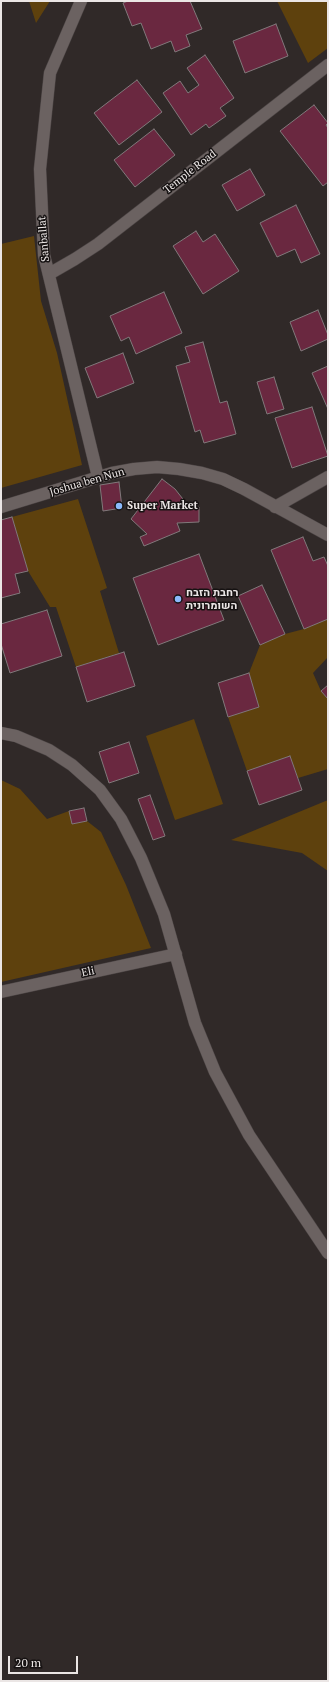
<!DOCTYPE html>
<html>
<head>
<meta charset="utf-8">
<style>
  body { margin:0 }
  #map { position:relative; width:329px; height:1682px; overflow:hidden; background:#302928; font-family:"PT Serif",serif }
  canvas { display:block }
  .frame { position:absolute; inset:0; border:2px solid #ebe6e5; pointer-events:none }
  .scale { position:absolute; left:8px; top:1656px; width:70px; height:18px; box-sizing:border-box; border:2px solid #ebe6e5; border-top:0; padding-left:5px; font-size:12px; line-height:14px; white-space:nowrap; color:#ebe6e5; -webkit-text-stroke:3px #161212; paint-order:stroke }
</style>
</head>
<body>
<div id="map">
<canvas width="329" height="1682"></canvas>
<div class="frame"></div>
<div class="scale">20 m</div>
</div>
<script>
const g = document.querySelector('canvas').getContext('2d');
g.lineJoin = 'round';
function fillPath(path, color) { g.fillStyle = color; g.fill(path, 'evenodd'); }
const toPath = rows => new Path2D(rows.map(r => 'M' + r).join(''));
function trace(path, color, width, dash) { g.strokeStyle = color; g.lineWidth = width; g.lineCap = dash ? 'butt' : 'round'; g.setLineDash(dash || []); g.stroke(path); }
function write(font, color, halo, rows, align = 'center') {
  g.font = font + ' "PT Serif",Heebo,serif'; g.lineWidth = 3; g.setLineDash([]); g.textBaseline = 'middle'; g.strokeStyle = halo; g.fillStyle = color; for (const [text, x, y, turn = 0] of rows) {
    g.save(); g.translate(x, y); g.rotate((+turn || 0) * Math.PI / 180); g.textAlign = isNaN(turn) ? turn : align; if (halo) g.strokeText(text, 0, 0); g.fillText(text, 0, 0); g.restore();
  }
}
fillPath(toPath([
  [29,1,50,1,36,23],
  [277,1,328,1,328,48,308,63],
  [34,236,41,301,57,353,82,465,1,488,1,244],
  [78,499,107,588,100,591,119,653,76,667,56,607,50,607,28,571,12,517],
  [328,619,328,657,313,673,321,691,328,699,328,769,298,778,290,756,247,771,228,717,259,707,249,673,260,645,285,634,304,629],
  [194,719,223,804,175,820,146,736],
  [1,780,20,789,47,819,69,811,72,824,87,821,101,832,126,885,151,948,1,982],
  [328,800,328,871,302,853,231,840]
]), '#5e410d');
const building = toPath([
  [128,1,190,1,202,29,186,35,190,46,175,52,171,41,151,49,141,23,132,26,123,3,128,1],
  [276,24,288,56,245,73,233,41,276,24],
  [205,55,234,98,220,108,226,116,209,128,206,124,191,135,163,93,180,81,188,93,199,85,187,68,205,55],
  [137,80,162,112,119,145,94,113,137,80],
  [314,105,328,123,326,125,328,128,328,182,323,186,280,131,314,105],
  [154,129,175,155,135,187,114,160,154,129],
  [250,169,265,195,237,211,222,185,250,169],
  [296,205,320,254,301,263,295,249,277,257,260,223,296,205],
  [196,231,203,242,215,234,239,271,203,294,173,246,196,231],
  [164,292,182,333,136,354,129,337,121,341,110,316,164,292],
  [318,310,328,335,328,339,301,351,290,322,318,310],
  [203,342,220,403,227,401,236,434,204,443,200,430,195,432,176,366,190,362,185,347,203,342],
  [123,353,134,383,97,398,85,368,123,353],
  [328,366,328,409,312,373,328,366],
  [274,377,284,409,267,414,257,382,274,377],
  [312,407,328,456,292,468,275,418,312,407],
  [162,479,175,489,190,508,199,507,199,522,177,523,180,531,144,546,140,537,147,534,131,519,162,479],
  [119,482,122,508,103,511,100,485,119,482],
  [12,517,28,571,15,574,20,593,1,598,1,520,12,517],
  [303,537,313,561,324,557,328,566,328,619,304,629,271,550,303,537],
  [199,554,224,620,158,645,133,578,199,554],
  [262,585,285,634,260,645,238,596,262,585],
  [47,610,62,656,10,673,1,644,1,624,47,610],
  [124,652,135,686,87,702,76,667,124,652],
  [249,673,259,707,228,717,218,683,249,673],
  [328,685,328,699,321,691,328,685],
  [129,742,139,773,109,783,99,752,129,742],
  [290,756,302,790,259,805,247,771,290,756],
  [150,795,165,836,153,840,138,799,150,795],
  [84,808,87,821,72,824,69,811,84,808]
]);
fillPath(building, '#6a2840');
trace(building, '#81797b', 1);
const minor = toPath([
  [81,1,50,73,40,169,44,255,98,477],
  [49,274,75,259,98,244,328,65],
  [1,507,112,473,134,469,157,467,179,469,202,473,223,479,244,489,328,535],
  [275,507,328,477],
  [1,733,16,736,49,750,72,765,100,790,121,819,141,858,164,914,195,1023,215,1072,249,1135,328,1253],
  [1,992,176,954]
]);
trace(minor, '#4b4444', 13);
trace(minor, '#6b6261', 12);
for (const [x, y, r, color] of [
  [119,506,4,"#8bbafc"],
  [178,599,4,"#8bbafc"]
]) { const dot = new Path2D(); dot.arc(x, y, r, 0, 2 * Math.PI); g.fillStyle = color; g.fill(dot); trace(dot, '#161212', 1.5); }
write('11px', '#ebe6e5', '#161212', [
  ["Temple Road",190,172,-38],
  ["Sanballat",44,239,-95],
  ["Joshua ben Nun",87,482,-16],
  ["Eli",88,972,-12]
]);
write('bold 11px', '#ebe6e5', '#161212', [
  ["Super Market",127,506],
  ["רחבת הזבח",186,593],
  ["השומרונית",186,606]
], 'left');
</script>
</body>
</html>
